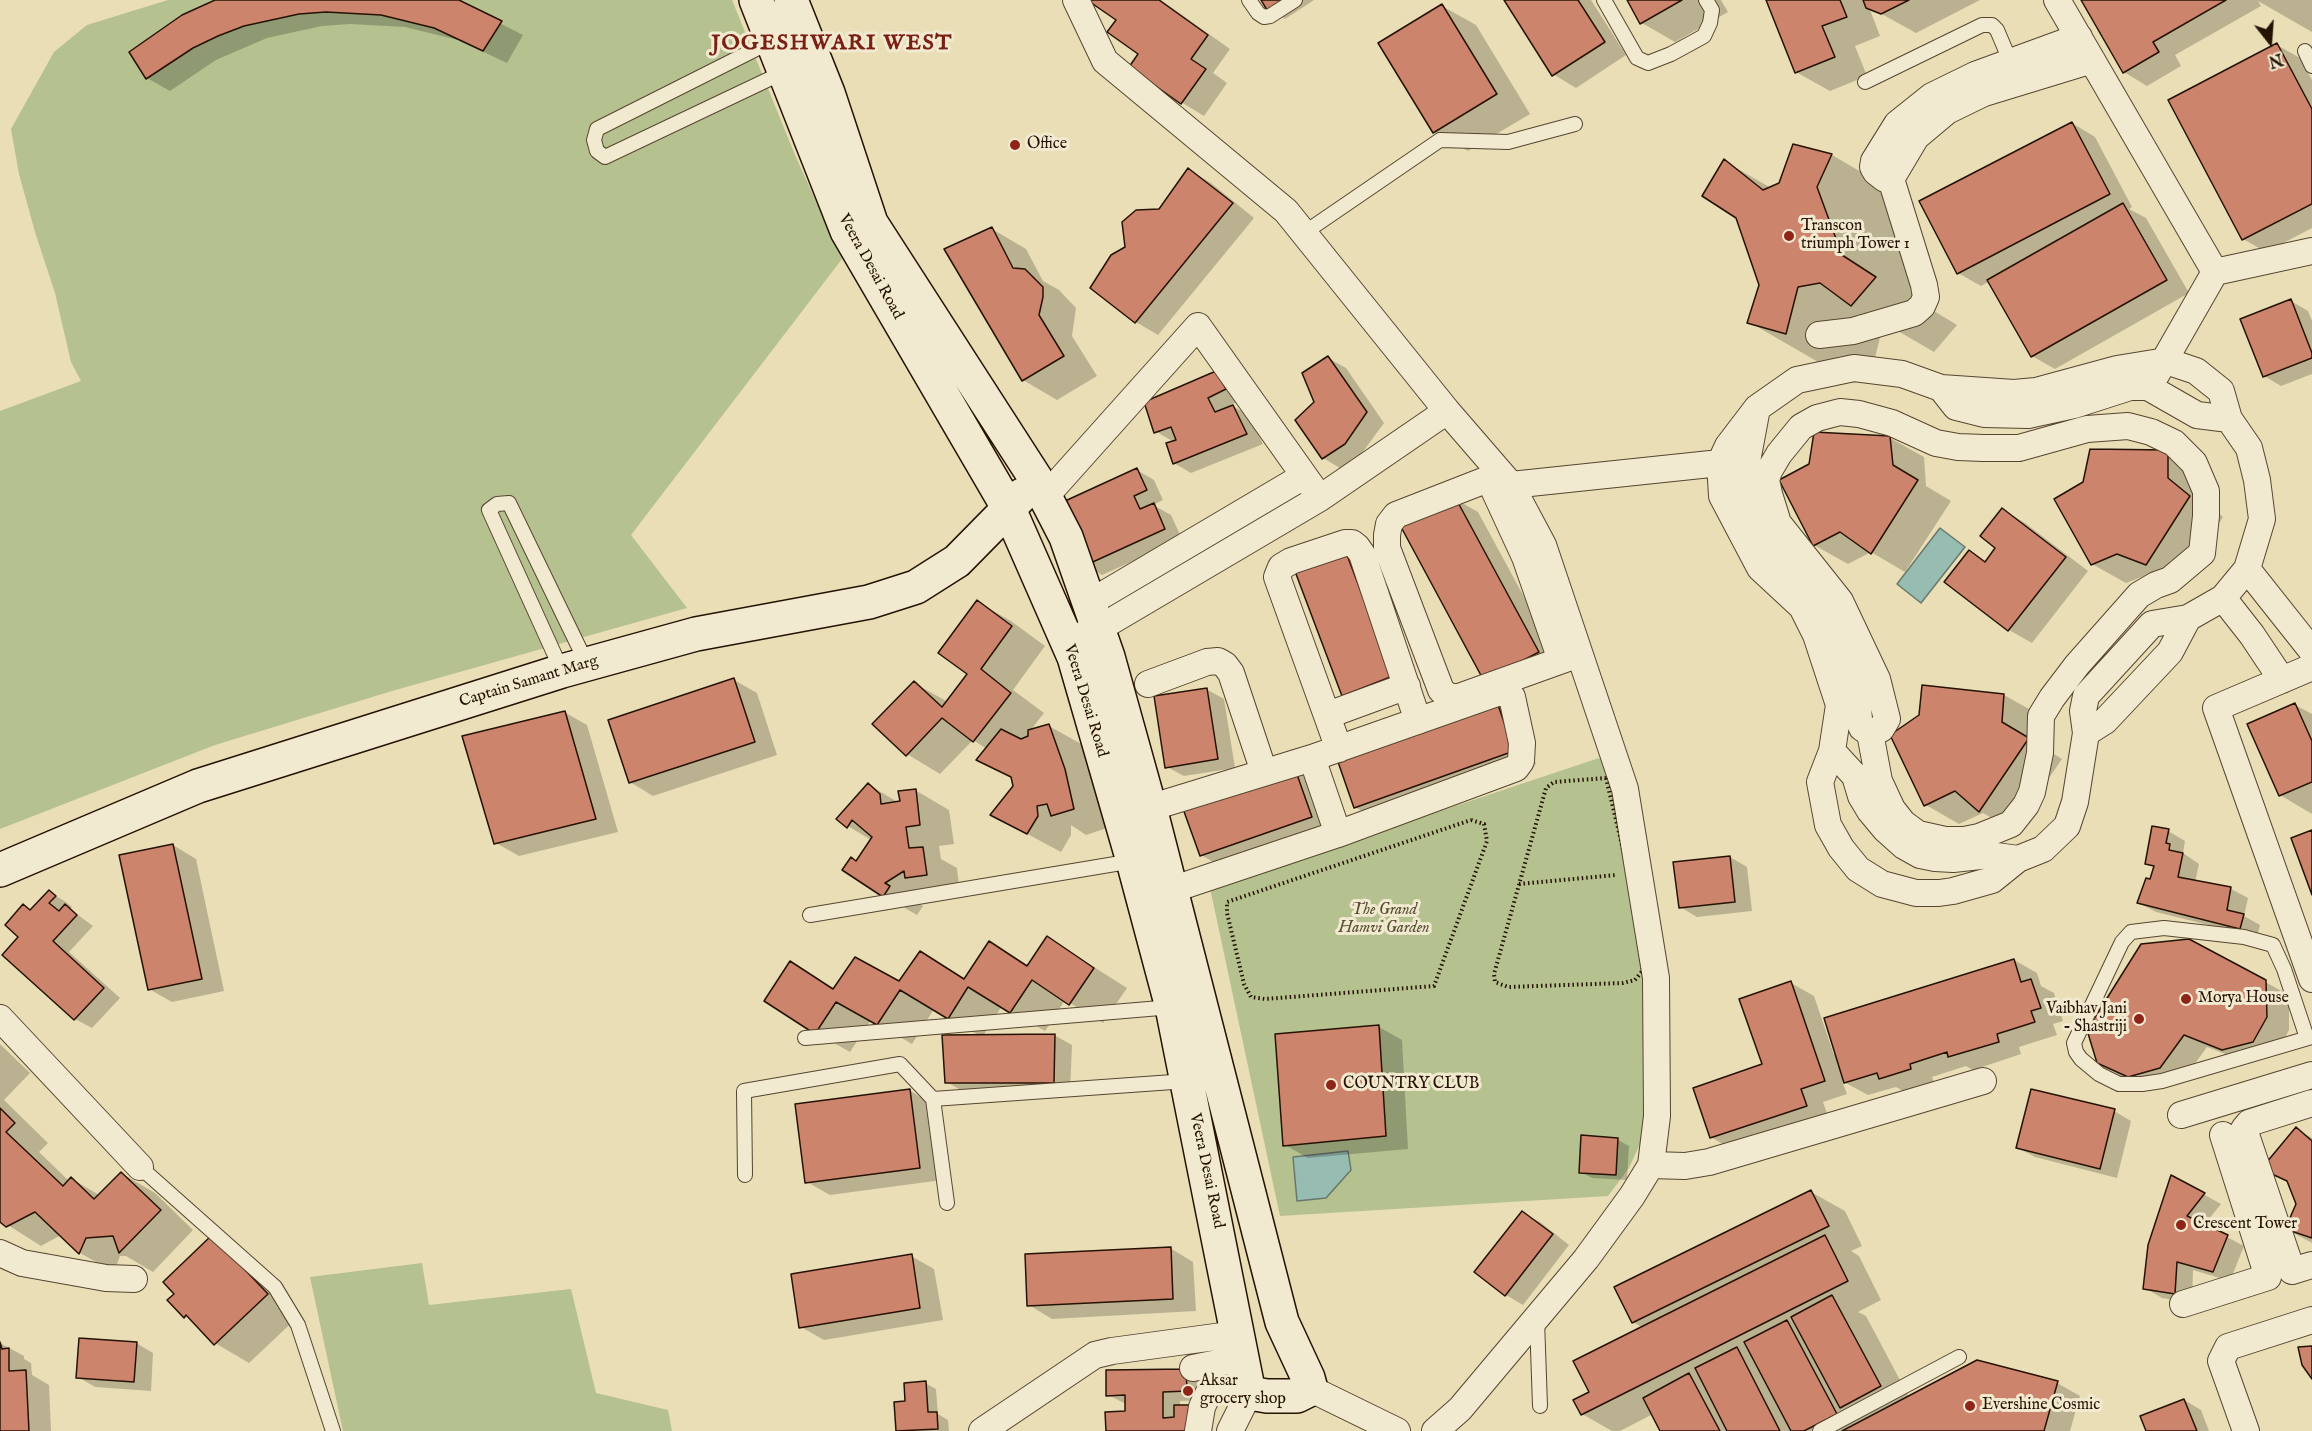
<!DOCTYPE html>
<html>
<head>
<meta charset="utf-8">
<style>
  body { margin:0 }
  #map { position:relative; width:2312px; height:1431px; overflow:hidden; background:#e9deb6; font-family:"IM FELL English",serif }
  canvas { display:block }
  .north { position:absolute; left:2240px; top:12px; width:60px; height:60px; -webkit-text-stroke:4px #f1ead0; paint-order:stroke; rotate:163deg; font-size:16px; font-weight:700; line-height:24px; text-align:center; color:#261203 }
  .north::after { content:''; display:block; margin:auto; width:21px; height:27px; background:#261203; clip-path:polygon(50% 0,100% 100%,50% 72%,0 100%) }
</style>
</head>
<body>
<div id="map">
<canvas width="2312" height="1431"></canvas>
<div class="north">N</div>
</div>
<script>
const g = document.querySelector('canvas').getContext('2d');
g.lineJoin = 'round';
function fillPath(path, color) { g.fillStyle = color; g.fill(path, 'evenodd'); }
const toPath = rows => new Path2D(rows.map(r => 'M' + r).join(''));
function trace(path, color, width, dash) { g.strokeStyle = color; g.lineWidth = width; g.lineCap = dash ? 'butt' : 'round'; g.setLineDash(dash || []); g.stroke(path); }
function write(font, color, halo, rows, align = 'center') {
  g.font = font + ' "IM FELL English",serif'; g.lineWidth = 6; g.setLineDash([]); g.textBaseline = 'middle'; g.strokeStyle = halo; g.fillStyle = color; for (const [text, x, y, turn = 0] of rows) {
    g.save(); g.translate(x, y); g.rotate((+turn || 0) * Math.PI / 180); g.textAlign = isNaN(turn) ? turn : align; if (halo) g.strokeText(text, 0, 0); g.fillText(text, 0, 0); g.restore();
  }
}
fillPath(toPath([
  [168,0,732,0,795,155,842,259,631,535,687,608,392,691,215,745,0,829,0,411,81,381,71,362,55,293,35,232,19,174,11,129,54,52,87,25],
  [1599,758,1608,767,1650,977,1652,1117,1629,1168,1608,1196,1280,1216,1210,888],
  [422,1263,429,1305,571,1289,596,1393,668,1410,672,1431,343,1431,310,1277]
]), '#b5c18f');
const water = toPath([
  [1940,528,1965,547,1921,603,1897,584,1940,528],
  [1348,1151,1351,1170,1326,1198,1297,1201,1293,1157,1348,1151]
]);
fillPath(water, '#97bcb1');
trace(water, '#6a786b', 1.5);
fillPath(toPath([
  [222,0,454,0,523,35,507,63,458,40,405,27,350,24,322,26,267,38,216,60,170,91,147,78],
  [1090,0,1161,0,1230,49,1213,73,1227,83,1204,116,1181,102,1140,54,1118,20],
  [1262,0,1314,0,1285,19,1268,9],
  [1505,0,1591,0,1626,55,1576,88,1553,74],
  [1628,0,1721,0,1728,12,1675,42,1642,23],
  [1768,0,1980,0,1916,33,1869,7,1880,36,1855,46,1867,76,1830,91,1796,72],
  [2082,0,2312,0,2312,32,2258,1,2261,6,2175,55,2181,66,2147,86,2124,72],
  [1442,6,1476,25,1530,114,1468,151,1434,132],
  [2277,45,2300,58,2312,80,2312,228,2266,252,2243,239],
  [2072,123,2095,137,2132,207,2129,209,2146,218,2189,293,2055,369,2032,356,1990,281,1981,286,1958,273],
  [1832,155,1914,203,1899,235,1924,305,1957,325,1934,352,1898,331,1881,334,1869,381,1832,370,1749,322,1760,285,1724,161,1771,188],
  [1189,170,1211,183,1254,218,1158,335,1136,322,1126,248,1160,211],
  [992,229,1026,249,1043,281,1059,290,1076,308,1072,336,1097,376,1057,400,1023,380],
  [2291,301,2308,311,2312,321,2312,374,2281,386,2264,376],
  [1328,358,1346,368,1384,423,1362,453,1340,468,1323,458,1316,402],
  [1216,373,1243,399,1231,405,1250,416,1263,444,1191,473,1174,463,1174,442,1155,431],
  [1890,438,1924,457,1926,486,1951,501,1905,572,1871,552,1848,564,1814,545],
  [2167,451,2201,471,2201,498,2223,517,2180,583,2152,573,2126,583,2092,564],
  [1137,470,1154,480,1163,500,1153,505,1171,515,1182,539,1102,575,1085,565],
  [1455,499,1478,512,1561,665,1508,694],
  [2003,510,2025,523,2088,571,2032,643,2009,630,1947,581,1970,552,1987,562,1997,548],
  [1344,549,1367,562,1415,689,1366,708,1343,695],
  [977,602,1011,621,1045,646,1013,690,1044,713,1030,731,1049,726,1083,745,1107,828,1086,835,1071,825,1071,835,1061,852,992,815,1014,787,1013,779,979,759,987,749,973,740,940,774,907,754,914,683,948,702,969,674],
  [734,680,757,693,777,755,653,796,630,782],
  [1206,689,1224,699,1235,768,1184,776,1167,767],
  [2004,695,2038,714,2036,743,2062,759,2013,830,1983,813,1959,824,1926,805],
  [1497,704,1520,717,1536,764,1378,820,1355,807],
  [2295,705,2312,714,2312,814,2280,795],
  [564,712,587,725,618,832,519,856,496,843],
  [1294,768,1317,781,1334,830,1224,868,1201,855],
  [869,785,901,804,915,790,949,810,954,844,939,846,941,859,957,868,960,894,918,903,923,906,917,915,884,896,856,862,871,840,848,826],
  [2168,831,2185,841,2183,853,2199,864,2195,882,2231,889,2248,898,2244,916,2260,925,2257,937,2156,912,2139,903,2155,868,2147,863],
  [173,845,196,859,224,991,172,1002,149,989],
  [1730,857,1747,867,1752,911,1697,917,1680,907],
  [49,892,66,902,72,907,70,909,93,926,69,952,120,998,92,1028,75,1019,20,937,31,911],
  [1048,938,1127,988,1103,1023,1065,1000,1045,1031,1002,1006,983,1036,1054,1035,1072,1045,1070,1092,964,1092,947,1082,980,1036,934,1009,912,1044,871,1020,850,1052,816,1033,790,963,835,990,899,983,921,953,966,980,989,943,1029,966],
  [2014,960,2037,973,2041,986,2054,993,2063,1021,2053,1024,2057,1035,2019,1047,2021,1054,1973,1070,1966,1066,1932,1077,1934,1082,1903,1091,1896,1087,1868,1095,1842,1081,1847,1094,1823,1102,1829,1119,1734,1151,1711,1137,1763,1065,1791,983,1814,996,1834,1055],
  [2265,982,2289,995,2289,1030,2276,1055,2246,1062,2207,1047,2183,1080,2152,1089,2121,1076,2098,1062],
  [1379,1027,1402,1040,1408,1149,1308,1158,1285,1145],
  [0,1044,30,1073,4,1100,48,1143,39,1152,69,1181,72,1179,99,1195,121,1173,155,1193,193,1230,153,1272,126,1256,120,1256,114,1272,80,1253,61,1235,41,1246,0,1220],
  [909,1090,932,1104,942,1180,830,1195,807,1182],
  [2114,1111,2131,1121,2117,1178,2035,1157,2018,1148],
  [2296,1129,2312,1138,2312,1243,2286,1229,2298,1204,2289,1183,2263,1168],
  [1618,1140,1629,1146,1627,1180,1592,1178,1581,1172],
  [2172,1177,2221,1204,2204,1225,2244,1246,2230,1281,2193,1270,2192,1303,2162,1298,2145,1288],
  [1811,1192,1845,1211,1862,1246,1851,1251,1859,1256,1881,1300,1858,1312,1866,1316,1909,1397,2057,1383,2080,1396,2070,1431,1662,1431,1653,1414,1620,1431,1612,1431,1582,1414,1591,1393,1643,1328,1633,1322],
  [1523,1213,1540,1222,1569,1245,1523,1305,1506,1295,1476,1272],
  [1170,1248,1193,1262,1196,1311,1052,1319,1029,1305],
  [246,1256,301,1314,249,1363,215,1343,169,1300],
  [911,1256,934,1269,943,1320,824,1340,801,1327],
  [0,1343,24,1356,24,1359,31,1363,32,1375,49,1385,51,1431,0,1431],
  [136,1343,153,1353,151,1391,95,1387,78,1377],
  [1186,1370,1203,1380,1203,1400,1180,1401,1180,1407,1208,1431,1107,1431,1126,1413,1126,1404,1108,1395],
  [925,1383,936,1389,938,1414,948,1420,949,1431,897,1431,895,1403,907,1402],
  [2184,1400,2201,1410,2209,1431,2148,1431]
]), '#0003');
const building = toPath([
  [215,0,459,0,502,21,483,51,434,28,381,15,326,12,299,14,244,26,218,36,193,48,146,79,129,52,182,15,215,0],
  [1087,0,1159,0,1208,35,1191,59,1206,69,1181,104,1129,67,1138,54,1107,32,1116,20,1087,0],
  [1261,0,1283,0,1267,10,1261,0],
  [1504,0,1578,0,1605,42,1552,76,1504,0],
  [1627,0,1682,0,1640,24,1627,0],
  [1766,0,1840,0,1847,17,1822,26,1835,57,1795,73,1766,0],
  [1863,0,1909,0,1881,14,1866,8,1863,0],
  [2081,0,2226,0,2153,42,2159,52,2123,73,2081,0],
  [1442,4,1497,94,1433,133,1378,43,1442,4],
  [2277,43,2312,109,2312,204,2242,240,2168,100,2277,43],
  [2072,122,2110,194,1957,274,1919,201,2072,122],
  [1793,144,1832,154,1817,187,1842,255,1876,277,1851,306,1820,283,1798,287,1786,334,1747,323,1759,285,1736,218,1702,196,1724,159,1763,190,1779,183,1793,144],
  [1188,168,1233,203,1135,323,1090,288,1111,255,1125,247,1122,222,1136,210,1159,209,1188,168],
  [2123,203,2167,280,2031,357,1987,280,2123,203],
  [992,227,1013,268,1025,269,1043,287,1043,297,1039,315,1064,356,1022,381,944,249,992,227],
  [2291,299,2312,353,2312,358,2263,377,2240,319,2291,299],
  [1328,356,1367,412,1345,444,1322,459,1295,420,1314,402,1302,373,1328,356],
  [1216,371,1226,389,1208,398,1215,412,1233,405,1247,434,1173,464,1166,443,1176,440,1171,427,1154,433,1144,402,1216,371],
  [1814,432,1890,436,1893,465,1918,480,1871,554,1840,532,1813,546,1779,480,1809,464,1814,432],
  [2090,449,2168,450,2168,478,2190,496,2146,565,2117,554,2091,565,2054,499,2083,482,2090,449],
  [1137,468,1147,490,1134,496,1140,509,1154,503,1165,529,1084,566,1065,501,1137,468],
  [1455,497,1539,652,1484,681,1401,527,1455,497],
  [2002,508,2066,557,2008,631,1944,582,1969,550,1985,562,1995,548,1980,536,2002,508],
  [1344,547,1393,676,1342,696,1293,566,1344,547],
  [977,600,1012,626,981,669,1011,693,973,742,942,718,906,756,872,724,914,681,942,707,967,674,938,653,977,600],
  [734,678,755,742,629,783,608,720,734,678],
  [1922,685,2004,694,2002,722,2029,738,1979,812,1955,791,1924,806,1890,735,1919,715,1922,685],
  [1207,688,1218,759,1165,768,1154,696,1207,688],
  [1497,702,1514,751,1354,808,1337,759,1497,702],
  [2295,703,2312,741,2312,782,2279,796,2247,724,2295,703],
  [565,711,596,819,494,844,462,736,565,711],
  [1049,724,1065,769,1074,809,1051,816,1047,804,1037,806,1038,816,1027,834,990,815,1013,786,1011,777,976,760,1001,729,1021,739,1028,736,1028,730,1049,724],
  [1294,766,1312,817,1200,856,1182,806,1294,766],
  [868,783,880,794,881,804,900,801,898,791,916,789,920,825,906,827,909,848,923,847,927,875,905,878,904,871,885,883,890,886,883,897,842,870,851,857,856,861,872,837,852,820,847,828,836,819,868,783],
  [2152,826,2169,829,2166,843,2170,844,2169,850,2183,853,2178,877,2231,887,2227,910,2244,914,2240,929,2137,903,2146,878,2150,879,2154,866,2145,864,2152,826],
  [2312,830,2312,895,2291,838,2312,830],
  [173,844,202,979,148,990,119,855,173,844],
  [1730,856,1735,902,1679,908,1673,862,1730,856],
  [49,890,56,896,49,903,59,911,65,904,77,915,53,941,104,988,74,1020,2,955,18,937,5,925,23,904,30,910,49,890],
  [1047,936,1094,968,1069,1005,1032,980,1010,1013,968,987,948,1019,900,990,877,1025,836,1002,815,1034,764,1001,790,961,833,989,855,957,899,981,920,951,964,979,989,941,1027,966,1047,936],
  [2189,939,2266,980,2267,1017,2253,1042,2222,1050,2184,1035,2160,1068,2128,1077,2097,1063,2087,1030,2141,944,2189,939],
  [2014,959,2021,982,2031,979,2041,1008,2031,1011,2035,1022,1997,1034,1999,1042,1948,1057,1947,1052,1910,1064,1911,1069,1879,1079,1877,1073,1844,1083,1824,1018,2014,959],
  [1791,981,1825,1081,1801,1089,1807,1106,1710,1138,1693,1088,1762,1064,1739,999,1791,981],
  [1379,1025,1386,1136,1283,1146,1275,1034,1379,1025],
  [1055,1034,1054,1083,945,1083,942,1035,1055,1034],
  [910,1089,920,1168,805,1183,795,1104,910,1089],
  [2031,1089,2115,1109,2100,1169,2016,1148,2031,1089],
  [0,1108,15,1123,6,1132,63,1186,71,1177,94,1199,121,1172,161,1210,119,1253,113,1236,86,1238,79,1254,35,1212,6,1227,0,1222,0,1108],
  [2296,1127,2312,1141,2312,1238,2285,1229,2296,1204,2287,1181,2261,1169,2296,1127],
  [1581,1135,1618,1138,1616,1175,1579,1173,1581,1135],
  [2171,1175,2205,1193,2187,1216,2228,1235,2213,1272,2177,1262,2175,1294,2143,1289,2148,1245,2171,1175],
  [1811,1190,1829,1226,1632,1323,1614,1287,1811,1190],
  [1522,1211,1553,1234,1505,1296,1474,1272,1522,1211],
  [212,1235,268,1294,214,1345,186,1315,184,1318,167,1300,174,1294,163,1282,212,1235],
  [1825,1235,1848,1281,1581,1415,1573,1400,1589,1392,1573,1361,1825,1235],
  [1171,1247,1173,1299,1027,1306,1025,1254,1171,1247],
  [912,1254,920,1308,799,1328,791,1274,912,1254],
  [1832,1295,1881,1386,1840,1408,1791,1317,1832,1295],
  [1787,1320,1837,1414,1804,1431,1791,1431,1744,1342,1787,1320],
  [79,1338,137,1342,134,1382,76,1378,79,1338],
  [0,1342,2,1349,9,1348,9,1371,26,1370,29,1431,0,1431,0,1342],
  [2312,1346,2312,1379,2302,1365,2298,1347,2312,1346],
  [1737,1347,1780,1431,1727,1431,1695,1368,1737,1347],
  [1977,1360,2058,1381,2044,1431,1842,1431,1977,1360],
  [1186,1369,1187,1391,1163,1392,1163,1418,1174,1417,1174,1405,1191,1405,1192,1431,1106,1431,1105,1412,1125,1411,1125,1395,1106,1396,1106,1370,1186,1369],
  [1689,1373,1720,1431,1660,1431,1643,1398,1689,1373],
  [926,1381,928,1412,937,1412,938,1429,896,1431,894,1402,905,1401,904,1383,926,1381],
  [2184,1399,2197,1431,2146,1431,2140,1416,2184,1399]
]);
fillPath(building, '#cd846d');
trace(building, '#261203', 1.5);
const lane = toPath([
  [1249,0,1258,13,1264,17,1270,16,1295,0],
  [1604,0,1637,58,1648,63,1671,54,1704,36,1710,23,1712,10,1706,0],
  [772,41,597,129,594,140,597,151,605,157,784,72],
  [2305,51,2312,66],
  [1865,82,1982,25,1992,25,1997,30,2011,63],
  [1304,233,1440,140,1508,142,1575,124],
  [562,671,489,510,497,504,509,503,587,664],
  [810,915,1133,861],
  [805,1038,1172,1007],
  [2307,1038,2284,969,2273,945,2244,937,2164,928,2131,932,2122,942,2074,1043,2076,1052,2081,1059,2099,1074,2119,1084,2142,1084,2162,1081,2312,1037],
  [140,1167,275,1287,298,1325,333,1431],
  [745,1175,744,1091,900,1064,933,1099],
  [947,1203,933,1099,1187,1081],
  [1537,1320,1540,1406],
  [1820,1431,1959,1357]
]);
const street = toPath([
  [1076,0,1105,61,1286,211,1447,411,1511,485,1543,545,1625,789,1656,978,1657,1116,1651,1165,1632,1196,1586,1259,1460,1409,1435,1431],
  [2057,0,2215,272,2312,251],
  [2079,37,1975,75,1932,96,1897,124,1874,161,1873,167,1876,172,1885,179,1891,179,1916,137,1947,111,1984,93,2092,60],
  [1819,335,1853,331,1914,313,1922,306,1926,297,1924,285,1891,179],
  [2166,361,2196,371,2221,391,2229,419,2249,448,2257,480,2262,519,2247,569,2223,598,2188,618,2152,624,2086,696,2083,711,2086,733,2075,802,2067,826,2043,849,2018,859,1992,880,1953,891,1939,893,1916,893,1882,884,1858,869,1841,848,1828,825,1820,782,1832,751,1839,705,1816,635,1802,607,1760,568,1722,496,1720,463,1728,446,1757,408,1797,380,1854,368,1902,374,1941,388,2014,393,2036,391,2117,369,2166,361],
  [2156,375,2215,272],
  [1941,388,1956,407,1984,414,2028,415,2074,405,2130,387,2148,387,2197,415,2229,419],
  [1757,408,1745,472,1748,507,1757,530,1779,561,1829,616,1841,634,1856,679,1859,720,1862,728,1870,733,1881,729,1887,719,1877,679,1840,601,1778,523,1769,494,1766,480,1769,471,1779,454,1801,427,1817,418,1840,412,1859,414,1892,423,1936,443,1958,447,1983,448,2019,448,2087,429,2128,426,2151,432,2174,443,2194,463,2206,491,2206,516,2202,553,2170,580,2156,585,2139,595,2077,665,2052,698,2041,716,2040,753,2032,792,2026,805,2011,824,1979,837,1964,840,1945,840,1918,834,1903,823,1892,809,1879,781,1870,733],
  [1501,474,1396,515,1389,524,1387,535,1387,548,1441,690,1449,697,1459,697,1579,654],
  [1489,479,1525,557,1561,660],
  [1511,485,1720,463],
  [1045,497,1198,326,1320,498],
  [2247,569,2312,651],
  [2223,598,2252,635,2282,680],
  [1089,603,1304,476],
  [1082,635,1098,629,1320,498,1447,411],
  [2312,667,2216,708,2312,979],
  [1148,684,1207,662,1218,661,1225,665,1231,673,1264,772],
  [1328,715,1407,686],
  [2086,733,2105,721,2170,652,2188,618],
  [1339,749,1277,577,1281,567,1291,561,1345,543,1352,543,1357,547,1362,554,1418,721],
  [1832,751,1855,776,1861,796,1870,811,1885,829,1904,846,1920,855,1935,858,1953,859,1989,855,2018,859],
  [1133,813,1312,758,1497,693,1506,693,1512,697,1522,743,1521,761,1516,768,1338,834,1312,758],
  [1171,890,1338,834],
  [0,1018,140,1167],
  [2312,1103,2249,1123,2244,1129,2292,1271,2312,1265],
  [2181,1115,2312,1075],
  [1651,1165,1685,1166,1709,1162,1983,1081],
  [0,1253,22,1263,106,1278,134,1279],
  [2183,1304,2268,1277,2223,1135],
  [1193,1368,1242,1358],
  [1311,1389,1397,1431],
  [982,1431,1095,1355,1112,1351,1237,1334],
  [1198,1431,1202,1407,1208,1394,1216,1390,1248,1384],
  [1230,1431,1249,1393],
  [2246,1431,2221,1361,2228,1347,2312,1320]
]);
const secondary = toPath([
  [756,0,847,231,1009,509,1074,657,1133,861,1172,1007,1249,1393,1267,1396,1297,1396,1311,1389,1308,1378,1282,1322,1150,808,1108,657,1066,537,1036,479,871,223,828,93,791,0],
  [0,870,198,786,562,671,696,634,869,602,916,587,957,561,1022,495]
]);
trace(lane, '#574530', 16);
trace(street, '#574530', 28);
trace(secondary, '#261203', 36);
trace(toPath([
  [1606,778,1629,874,1643,970,1635,980,1623,983,1508,987,1495,982,1494,974,1546,788,1554,782,1606,778],
  [1471,820,1484,824,1487,841,1434,986,1265,999,1251,997,1244,984,1227,913,1227,902,1471,820],
  [1519,884,1616,875]
]), '#261203', 4, [1.5, 3]);
trace(lane, '#f1ead0', 14);
trace(street, '#f1ead0', 26);
trace(secondary, '#f1ead0', 33);
for (const [x, y, r, color] of [
  [1015,145,6,"#8f2418"],
  [1789,236,6,"#8f2418"],
  [2186,999,6,"#8f2418"],
  [2139,1019,6,"#8f2418"],
  [1331,1085,6,"#8f2418"],
  [2181,1225,6,"#8f2418"],
  [1188,1391,6,"#8f2418"],
  [1970,1406,6,"#8f2418"]
]) { const dot = new Path2D(); dot.arc(x, y, r, 0, 2 * Math.PI); g.fillStyle = color; g.fill(dot); trace(dot, '#f1ead0', 2); }
write('16px', '#261203', '#f1ead0', [
  ["Office",1027,145],
  ["Transcon",1801,227],
  ["triumph Tower 1",1801,245],
  ["Morya House",2198,999],
  ["Vaibhav Jani",2127,1010,"right"],
  ["- Shastriji",2127,1028,"right"],
  ["COUNTRY CLUB",1343,1085],
  ["Crescent Tower",2193,1225],
  ["Aksar",1200,1382],
  ["grocery shop",1200,1400],
  ["Evershine Cosmic",1982,1406]
], 'left');
write('16px', '#261203', '#f1ead0', [
  ["Veera Desai Road",870,267,61],
  ["Captain Samant Marg",529,682,-17],
  ["Veera Desai Road",1085,701,73],
  ["Veera Desai Road",1206,1171,78]
]);
write('italic 16px', '#584f34', '#f1ead0', [
  ["The Grand",1384,911],
  ["Hamvi Garden",1384,929]
]);
g.letterSpacing = '1.5px';
write('bold 22px', '#7a1f14', '#f1ead0', [
  ["JOGESHWARI WEST",832,44]
]);
g.letterSpacing = '0px';
</script>
</body>
</html>
